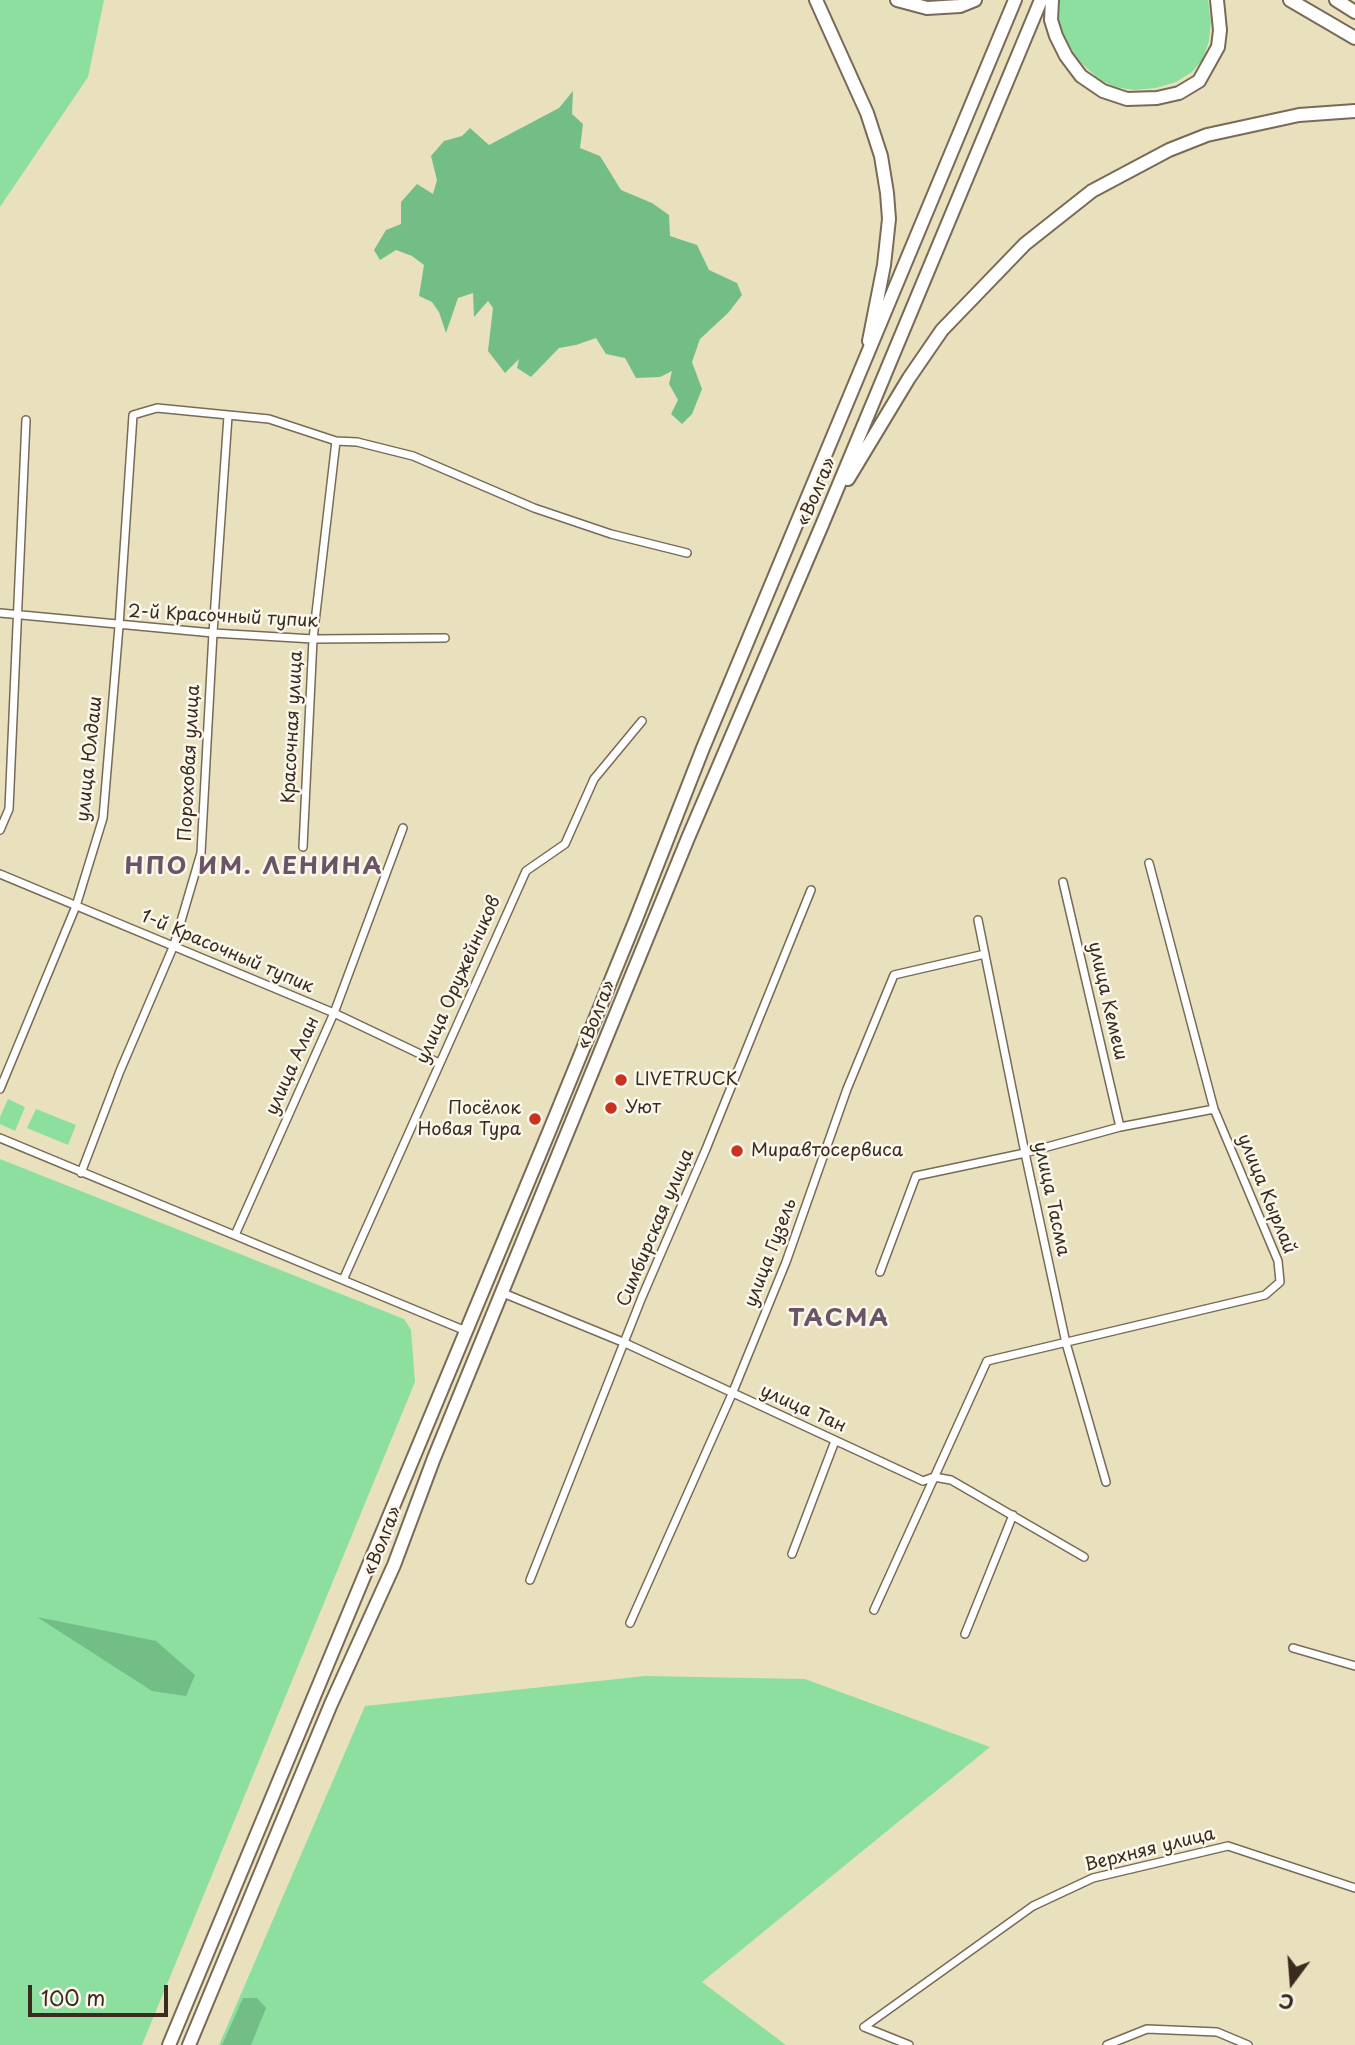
<!DOCTYPE html>
<html>
<head>
<meta charset="utf-8">
<style>
  body { margin:0 }
  #map { position:relative; width:1355px; height:2045px; overflow:hidden; background:#e9e1be; font-family:"Playpen Sans",sans-serif }
  canvas { display:block }
  .north { position:absolute; left:1257px; top:1947px; width:70px; height:70px; -webkit-text-stroke:5px #fbf7ec; paint-order:stroke; rotate:196deg; font-size:19px; font-weight:700; line-height:28px; text-align:center; color:#3b2a1e }
  .north::after { content:''; display:block; margin:auto; width:24px; height:32px; background:#3b2a1e; clip-path:polygon(50% 0,100% 100%,50% 72%,0 100%) }
  .scale { position:absolute; left:28px; top:1985px; width:140px; height:32px; box-sizing:border-box; border:4px solid #3b2a1e; border-top:0; padding-left:9px; font-size:21px; line-height:24px; white-space:nowrap; color:#3b2a1e; -webkit-text-stroke:5px #fbf7ec; paint-order:stroke }
</style>
</head>
<body>
<div id="map">
<canvas width="1355" height="2045"></canvas>
<div class="north">С</div>
<div class="scale">100 m</div>
</div>
<script>
const g = document.querySelector('canvas').getContext('2d');
g.lineJoin = 'round';
function fillPath(path, color) { g.fillStyle = color; g.fill(path, 'evenodd'); }
const toPath = rows => new Path2D(rows.map(r => 'M' + r).join(''));
function trace(path, color, width, dash) { g.strokeStyle = color; g.lineWidth = width; g.lineCap = dash ? 'butt' : 'round'; g.setLineDash(dash || []); g.stroke(path); }
function write(font, color, halo, rows, align = 'center') {
  g.font = font + ' "Playpen Sans",sans-serif'; g.lineWidth = 5; g.setLineDash([]); g.textBaseline = 'middle'; g.strokeStyle = halo; g.fillStyle = color; for (const [text, x, y, turn = 0] of rows) {
    g.save(); g.translate(x, y); g.rotate((+turn || 0) * Math.PI / 180); g.textAlign = isNaN(turn) ? turn : align; if (halo) g.strokeText(text, 0, 0); g.fillText(text, 0, 0); g.restore();
  }
}
fillPath(toPath([
  [0,0,104,0,88,77,0,207],
  [1056,0,1208,0,1211,22,1209,41,1203,59,1192,72,1176,82,1156,88,1134,90,1115,87,1100,80,1077,59,1059,27],
  [8,1099,25,1107,15,1131,0,1124,0,1117],
  [36,1109,76,1125,68,1145,27,1128],
  [0,1159,404,1319,411,1330,415,1382,142,2045,0,2045],
  [645,1676,805,1679,990,1747,702,1982,786,2045,219,2045,365,1706]
]), '#8ddf9f');
fillPath(toPath([
  [573,91,572,114,583,124,580,148,600,156,621,190,652,203,669,215,670,236,697,245,709,270,737,283,742,295,728,313,700,339,692,362,702,389,692,414,682,424,671,414,678,400,669,384,672,371,660,377,636,378,625,358,606,354,596,338,576,345,559,348,531,377,517,368,519,359,505,373,488,351,493,308,488,301,474,317,473,293,458,298,446,333,439,312,432,302,419,296,424,265,412,256,396,250,380,260,374,250,386,230,401,224,401,202,417,184,433,194,437,180,431,156,444,141,462,136,470,128,489,145,559,108],
  [37,1617,156,1641,195,1675,186,1696,152,1691],
  [243,1998,257,1998,266,2008,251,2045,222,2045]
]), '#72be86');
const minor = toPath([
  [0,613,213,633,313,639,445,638],
  [0,830,9,809,26,420],
  [303,847,313,639,336,441],
  [0,874,334,1013,439,1063],
  [1063,882,1120,1127],
  [978,920,1025,1153,1066,1343,1106,1482],
  [0,1089,76,906,103,818,119,626,133,415,157,408,269,419,336,441,357,442,413,456,534,508,611,534,687,553],
  [0,1138,466,1331],
  [81,1173,120,1071,174,945,201,853,213,633,228,416],
  [235,1235,334,1013,403,828],
  [880,1272,916,1176,1025,1153,1120,1127,1214,1109],
  [343,1280,526,871,565,844,594,779,642,721],
  [503,1293,625,1343,923,1481,934,1477,951,1480,1084,1557],
  [792,1554,835,1441],
  [530,1580,642,1297,706,1149,811,890],
  [874,1610,987,1361,1265,1295,1280,1282,1278,1261,1214,1109,1149,863],
  [630,1623,732,1394,786,1262,847,1089,894,975,985,954],
  [965,1634,1013,1515],
  [1293,1648,1355,1666],
  [864,2027,1033,1906,1093,1878,1228,1846,1355,1888],
  [864,2027,909,2045],
  [1107,2045,1147,2029,1217,2032,1248,2045]
]);
const primary = toPath([
  [816,0,867,113,881,156,887,193,889,219,884,265,869,341]
]);
const trunk = toPath([
  [897,0,927,8,960,6,975,0],
  [1052,0,1051,20,1056,36,1066,56,1081,76,1103,91,1127,99,1157,98,1179,93,1199,81,1218,47,1220,30,1217,0],
  [1290,0,1355,38],
  [1336,0,1355,12],
  [848,479,909,378,942,330,1025,244,1092,191,1169,150,1207,135,1299,115,1355,111],
  [169,2045,551,1127,636,919,703,748,1015,0],
  [189,2045,331,1704,394,1565,434,1458,688,838,822,525,1041,0]
]);
trace(minor, '#786a56', 10);
trace(primary, '#786a56', 16);
trace(trunk, '#786a56', 16);
trace(minor, '#fff', 7);
trace(primary, '#fff', 12);
trace(trunk, '#fff', 12);
for (const [x, y, r, color] of [
  [621,1080,7,"#c8321e"],
  [611,1108,7,"#c8321e"],
  [535,1119,7,"#c8321e"],
  [737,1151,7,"#c8321e"]
]) { const dot = new Path2D(); dot.arc(x, y, r, 0, 2 * Math.PI); g.fillStyle = color; g.fill(dot); trace(dot, '#fbf7ec', 2.5); }
write('18px', '#3b2a1e', '#fbf7ec', [
  ["«Волга»",817,492,-67],
  ["2-й Красочный тупик",223,617,3],
  ["Красочная улица",293,727,-87],
  ["улица Юлдаш",90,759,-84],
  ["Пороховая улица",190,763,-87],
  ["1-й Красочный тупик",227,952,23],
  ["улица Оружейников",459,980,-66],
  ["улица Кемеш",1107,1001,77],
  ["«Волга»",597,1015,-68],
  ["улица Алан",293,1066,-66],
  ["улица Кырлай",1266,1194,68],
  ["улица Тасма",1051,1199,78],
  ["Симбирская улица",656,1228,-67],
  ["улица Гузель",771,1253,-69],
  ["улица Тан",803,1409,24],
  ["«Волга»",383,1541,-68],
  ["Верхняя улица",1150,1850,-14]
]);
write('18px', '#3b2a1e', '#fbf7ec', [
  ["LIVETRUCK",635,1080],
  ["Уют",625,1108],
  ["Посёлок",521,1109,"right"],
  ["Новая Тура",521,1130,"right"],
  ["Миравтосервиса",751,1151]
], 'left');
g.letterSpacing = '2px';
write('bold 24px', '#6b5465', '#fbf7ec', [
  ["НПО ИМ. ЛЕНИНА",254,867],
  ["ТАСМА",839,1319]
]);
g.letterSpacing = '0px';
</script>
</body>
</html>
